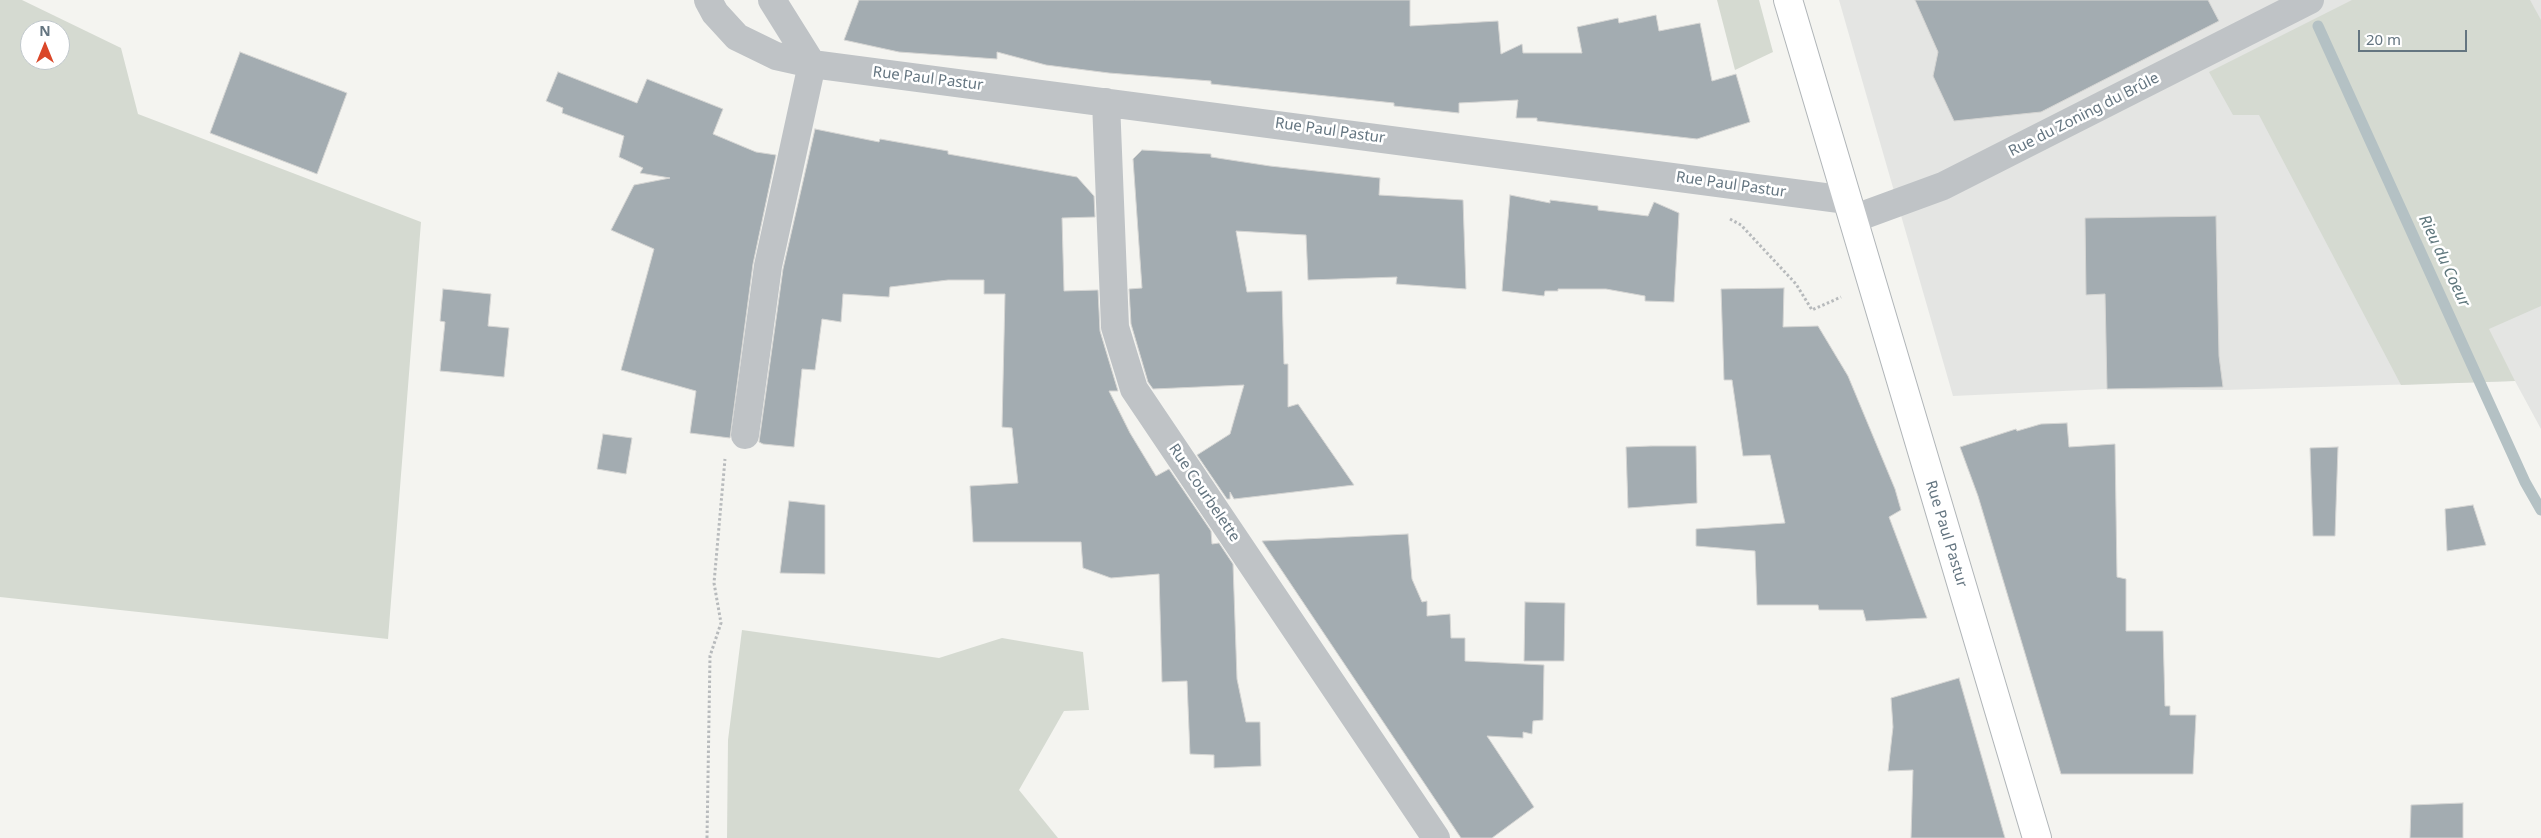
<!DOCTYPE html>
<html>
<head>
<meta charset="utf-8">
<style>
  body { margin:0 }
  #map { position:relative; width:2541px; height:838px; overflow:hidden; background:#f4f4f0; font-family:"Noto Sans",sans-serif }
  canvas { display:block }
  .north { position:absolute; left:20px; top:20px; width:50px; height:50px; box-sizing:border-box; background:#fff; border:1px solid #c1c8cc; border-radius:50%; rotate:0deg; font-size:14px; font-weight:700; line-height:20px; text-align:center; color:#647580 }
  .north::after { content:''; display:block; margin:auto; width:18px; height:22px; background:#da4729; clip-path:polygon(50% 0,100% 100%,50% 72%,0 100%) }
  .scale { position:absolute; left:2358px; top:30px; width:109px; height:22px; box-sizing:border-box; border:2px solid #647580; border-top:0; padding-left:6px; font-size:15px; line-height:18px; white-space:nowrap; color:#647580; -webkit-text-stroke:4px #fff; paint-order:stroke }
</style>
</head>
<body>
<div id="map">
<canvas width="2541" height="838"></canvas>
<div class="north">N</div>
<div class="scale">20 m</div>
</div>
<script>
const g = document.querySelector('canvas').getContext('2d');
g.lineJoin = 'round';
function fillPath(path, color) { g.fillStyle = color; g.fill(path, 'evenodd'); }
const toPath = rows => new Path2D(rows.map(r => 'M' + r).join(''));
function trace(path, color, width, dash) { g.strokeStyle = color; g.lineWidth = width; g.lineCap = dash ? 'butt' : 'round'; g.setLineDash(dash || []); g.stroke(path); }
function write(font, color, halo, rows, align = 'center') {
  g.font = font + ' "Noto Sans",sans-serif'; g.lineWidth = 5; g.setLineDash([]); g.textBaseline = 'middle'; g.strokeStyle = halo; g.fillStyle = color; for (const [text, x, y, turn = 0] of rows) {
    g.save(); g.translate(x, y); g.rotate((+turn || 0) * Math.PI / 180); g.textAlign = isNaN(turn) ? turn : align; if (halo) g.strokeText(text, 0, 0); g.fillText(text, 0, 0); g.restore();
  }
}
fillPath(toPath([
  [1839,0,2541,0,2541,429,2515,381,2224,390,2107,389,1953,396]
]), '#e4e5e3');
fillPath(toPath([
  [0,0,22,0,121,48,138,114,421,222,388,639,0,597],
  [30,30,60,30,60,60,30,60],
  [1717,0,1759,0,1773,52,1735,70],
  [2352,0,2530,0,2541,20,2541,306,2489,329,2515,381,2401,385,2259,115,2233,115,2209,72],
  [742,630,939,658,1002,638,1083,652,1089,710,1064,711,1019,790,1058,838,727,838,728,740]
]), '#d5dad1');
trace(toPath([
  [2318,26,2525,482,2541,510]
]), '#b4c1c4', 11);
const building = toPath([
  [859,0,1410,0,1410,26,1498,21,1501,54,1522,44,1523,53,1582,53,1577,27,1618,18,1619,23,1656,15,1659,31,1700,23,1712,81,1736,74,1750,122,1697,139,1537,121,1537,118,1516,118,1518,100,1459,103,1459,113,1394,106,1394,103,1211,84,1211,81,1109,73,1046,65,997,52,997,59,899,52,844,40,859,0],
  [1915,0,2208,0,2219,21,2041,112,1954,121,1933,76,1938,52,1915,0],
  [240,52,347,93,317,174,210,133,240,52],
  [558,72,637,103,647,79,723,109,713,134,756,152,776,155,753,264,730,438,690,433,696,391,621,370,654,249,611,230,634,185,670,178,640,173,643,168,619,157,624,136,562,113,563,108,546,101,558,72],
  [815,129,879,142,880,139,948,151,948,154,1077,177,1094,196,1095,217,1062,218,1064,291,1098,290,1100,331,1118,391,1109,391,1130,433,1156,476,1169,469,1211,531,1212,544,1219,543,1233,564,1237,679,1246,722,1260,722,1261,766,1214,768,1214,755,1190,754,1187,681,1162,682,1159,574,1111,578,1083,568,1081,542,973,542,970,486,1018,483,1012,428,1002,427,1005,294,984,294,984,280,948,280,890,287,889,297,843,294,841,322,822,319,815,370,802,369,794,447,763,444,759,442,783,269,815,129],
  [1142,150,1211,154,1211,157,1270,166,1380,178,1379,195,1463,200,1466,289,1396,284,1397,277,1308,280,1306,235,1236,231,1247,292,1282,291,1284,364,1288,364,1288,407,1298,404,1354,485,1234,499,1230,492,1230,499,1227,499,1197,455,1230,434,1244,385,1153,389,1148,382,1131,324,1129,289,1142,288,1133,159,1142,150],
  [1510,195,1550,203,1550,200,1598,206,1598,210,1648,216,1654,202,1679,213,1674,302,1645,301,1645,296,1606,289,1558,289,1558,291,1545,291,1544,296,1502,291,1510,195],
  [2216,216,2219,356,2223,387,2107,389,2105,294,2086,295,2085,218,2216,216],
  [1784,288,1783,327,1818,326,1848,376,1895,489,1901,510,1889,517,1927,618,1866,621,1863,610,1819,610,1818,605,1757,605,1755,551,1696,546,1696,529,1785,523,1770,455,1743,456,1732,380,1724,380,1721,289,1784,288],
  [443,289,491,294,488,326,509,328,504,377,440,371,445,322,440,321,443,289],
  [2067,423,2069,447,2115,444,2117,577,2126,579,2126,631,2163,631,2165,706,2170,706,2170,715,2196,715,2193,774,2061,774,1978,496,1960,447,2016,429,2017,431,2041,424,2067,423],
  [603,434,632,438,626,474,597,469,603,434],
  [1651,446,1696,446,1697,503,1628,508,1626,447,1651,446],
  [2338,447,2335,536,2313,536,2310,448,2338,447],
  [789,501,825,505,825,574,780,573,789,501],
  [2473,505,2486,545,2447,551,2445,509,2473,505],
  [1408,534,1412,579,1422,602,1427,601,1427,616,1450,614,1451,638,1465,638,1465,661,1544,665,1543,720,1533,721,1532,734,1523,732,1523,738,1487,736,1534,807,1492,838,1461,838,1262,541,1408,534],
  [1525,602,1565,603,1564,661,1524,661,1525,602],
  [1959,678,2005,838,1911,838,1913,770,1888,771,1893,727,1891,698,1959,678],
  [2463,803,2463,838,2410,838,2411,805,2463,803]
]);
fillPath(building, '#a3acb1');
trace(building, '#d5d5d3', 1);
const major = toPath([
  [1788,0,2037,838]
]);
trace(major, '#b0b5b8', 30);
trace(toPath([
  [1730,219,1741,225,1796,284,1812,310,1841,297],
  [707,838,710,656,721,623,714,583,725,459]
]), '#b7babc', 3, [2.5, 2.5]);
trace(toPath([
  [708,0,715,13,737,37,776,56,812,64,1847,200],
  [772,0,812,64],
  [1106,102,1115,327,1134,389,1436,838],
  [1853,219,1943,186,2310,0],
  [745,435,768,266,812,64]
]), '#bfc3c6', 28);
trace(major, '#fff', 28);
write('15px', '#647580', '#fff', [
  ["Rue Paul Pastur",928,79,7],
  ["Rue du Zoning du Brûle",2084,115,-27],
  ["Rue Paul Pastur",1330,131,8],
  ["Rue Paul Pastur",1731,185,8],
  ["Rue Courbelette",1204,493,56],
  ["Rue Paul Pastur",1946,534,73]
]);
write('italic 16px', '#5f777d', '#fff', [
  ["Rieu du Coeur",2444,261,65]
]);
</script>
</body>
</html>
